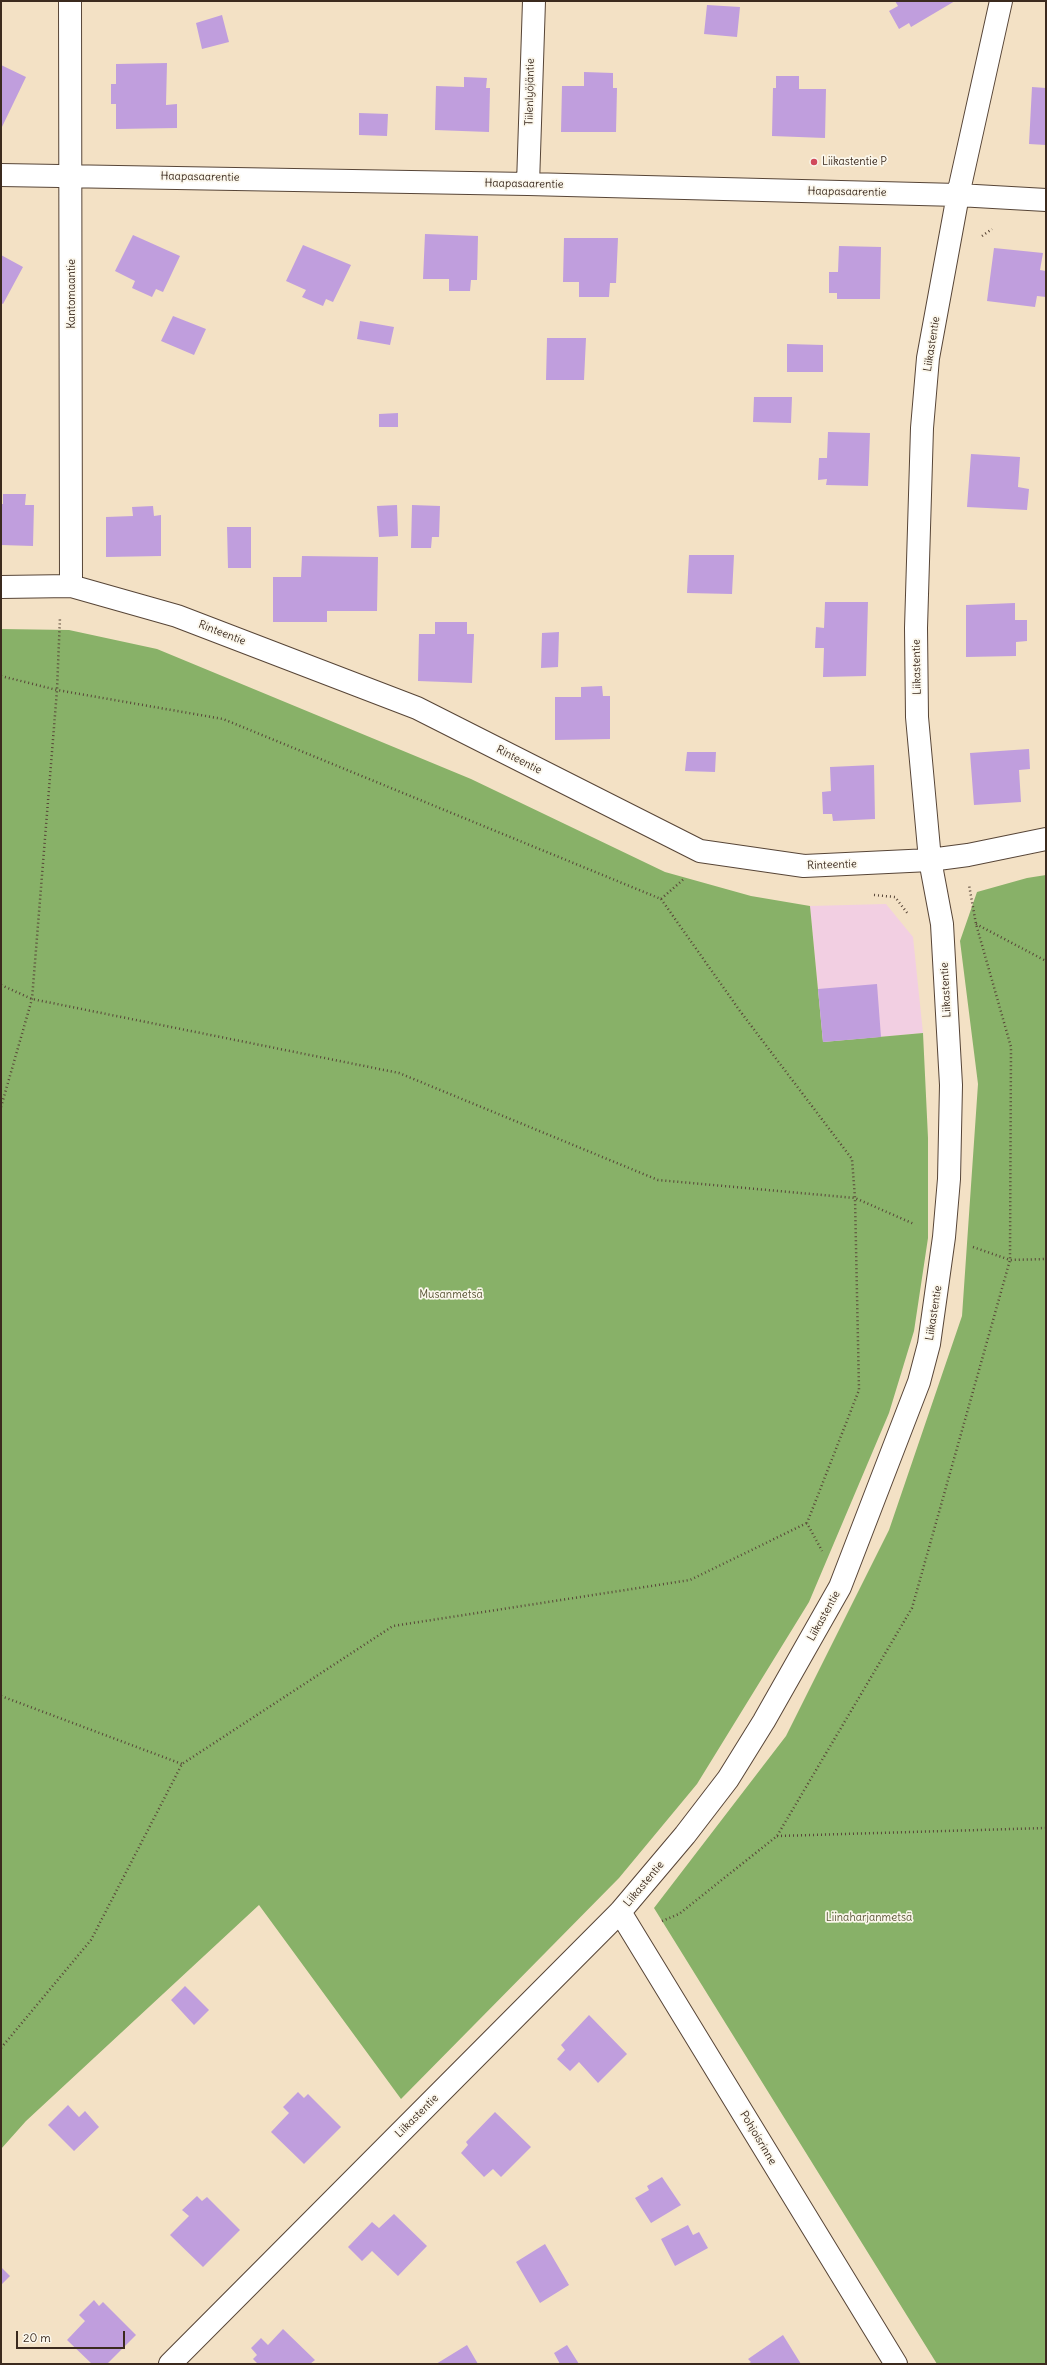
<!DOCTYPE html>
<html>
<head>
<meta charset="utf-8">
<style>
  body { margin:0 }
  #map { position:relative; width:1047px; height:2365px; overflow:hidden; background:#f3e1c5; font-family:Delius,sans-serif }
  canvas { display:block }
  .frame { position:absolute; inset:0; border:2px solid #3b2a1e; pointer-events:none }
  .scale { position:absolute; left:16px; top:2331px; width:109px; height:18px; box-sizing:border-box; border:2px solid #3b2a1e; border-top:0; padding-left:5px; font-size:12px; line-height:14px; white-space:nowrap; color:#3b2a1e; -webkit-text-stroke:3px #fbf7ec; paint-order:stroke }
</style>
</head>
<body>
<div id="map">
<canvas width="1047" height="2365"></canvas>
<div class="frame"></div>
<div class="scale">20 m</div>
</div>
<script>
const g = document.querySelector('canvas').getContext('2d');
g.lineJoin = 'round';
function fillPath(path, color) { g.fillStyle = color; g.fill(path, 'evenodd'); }
const toPath = rows => new Path2D(rows.map(r => 'M' + r).join(''));
function trace(path, color, width, dash) { g.strokeStyle = color; g.lineWidth = width; g.lineCap = dash ? 'butt' : 'round'; g.setLineDash(dash || []); g.stroke(path); }
function write(font, color, halo, rows, align = 'center') {
  g.font = font + ' Delius,sans-serif'; g.lineWidth = 3.5; g.setLineDash([]); g.textBaseline = 'middle'; g.strokeStyle = halo; g.fillStyle = color; for (const [text, x, y, turn = 0] of rows) {
    g.save(); g.translate(x, y); g.rotate((+turn || 0) * Math.PI / 180); g.textAlign = isNaN(turn) ? turn : align; if (halo) g.strokeText(text, 0, 0); g.fillText(text, 0, 0); g.restore();
  }
}
fillPath(toPath([
  [886,904,913,937,923,1033,823,1042,810,906]
]), '#f2cfe2');
fillPath(toPath([
  [1,629,69,630,157,649,471,779,665,872,751,896,810,906,823,1042,923,1033,928,1138,928,1238,914,1331,889,1413,809,1602,697,1784,619,1878,401,2099,259,1905,26,2121,1,2149],
  [1046,875,1046,2364,937,2364,654,1908,786,1736,889,1530,962,1316,978,1084,960,941,977,892,1027,878]
]), '#88b168');
fillPath(toPath([
  [895,1,955,1,911,27,909,23,899,29,889,11,898,6],
  [707,5,740,7,737,37,704,34],
  [222,15,229,42,202,49,196,23],
  [167,63,166,105,177,104,177,128,116,129,116,104,111,104,111,84,116,84,116,64],
  [1,65,26,77,1,129],
  [584,72,613,73,613,88,617,88,616,132,561,132,562,86,584,86],
  [776,76,799,76,799,89,826,89,825,138,772,136,773,88,776,88],
  [464,77,487,78,486,88,490,88,489,132,435,130,436,86,464,87],
  [1032,87,1046,88,1046,145,1029,144],
  [359,113,388,114,387,136,359,135],
  [425,234,478,236,477,280,471,280,470,291,449,291,449,279,423,279],
  [133,235,180,256,163,292,156,289,152,297,132,288,135,281,115,271],
  [564,238,618,238,616,283,610,283,609,297,579,297,579,282,563,282],
  [303,245,351,265,333,302,326,299,323,306,302,297,306,290,286,281],
  [839,246,881,247,880,299,837,299,837,293,829,293,829,272,838,272],
  [994,248,1043,253,1040,270,1046,271,1046,297,1037,296,1035,307,987,301],
  [1,255,23,267,3,304,1,303],
  [173,316,206,329,194,355,161,341],
  [360,321,394,327,390,345,357,339],
  [547,338,586,338,584,380,546,380],
  [787,344,823,345,823,372,787,372],
  [754,397,792,397,791,423,753,422],
  [398,413,398,427,379,427,379,414],
  [828,432,870,433,868,486,826,485,827,479,818,480,819,458,827,458],
  [971,454,1020,457,1018,487,1029,489,1027,510,967,507],
  [3,494,26,494,25,505,34,505,33,546,1,545,1,504,3,504],
  [397,505,398,536,379,537,377,506],
  [412,505,440,506,439,537,432,537,431,548,411,548],
  [153,506,154,516,161,515,161,556,106,557,106,517,133,516,132,507],
  [227,527,251,527,251,568,228,568],
  [689,555,734,555,732,594,687,593],
  [302,556,378,557,377,611,327,611,327,622,273,622,273,577,301,577],
  [825,602,868,602,866,676,823,677,824,648,815,648,816,627,824,628],
  [1015,603,1015,620,1027,620,1027,641,1016,642,1016,656,966,657,966,605],
  [435,622,467,622,467,634,474,634,472,683,418,681,419,634,435,634],
  [559,632,558,667,541,668,542,633],
  [602,686,603,696,610,696,610,739,555,740,555,697,581,697,581,687],
  [1029,749,1030,769,1019,770,1021,802,974,805,970,753],
  [687,752,716,752,715,772,685,771],
  [874,765,875,819,833,821,832,814,823,814,822,792,831,791,830,767],
  [877,984,881,1037,823,1042,818,989],
  [185,1986,209,2010,194,2025,171,2000],
  [589,2015,627,2054,598,2083,579,2062,570,2071,557,2059,565,2050,561,2045],
  [298,2092,304,2098,308,2094,341,2127,304,2164,271,2132,289,2113,283,2107],
  [68,2105,79,2117,85,2111,99,2127,74,2151,48,2125],
  [495,2112,531,2147,501,2177,493,2169,484,2177,461,2153,468,2145,466,2142],
  [662,2177,681,2205,651,2223,635,2198,649,2190,647,2186],
  [197,2196,202,2201,207,2197,240,2230,203,2267,170,2235,189,2216,182,2210],
  [394,2214,427,2246,398,2276,372,2251,362,2261,348,2247,372,2222,379,2228],
  [688,2225,693,2235,699,2232,708,2248,675,2266,661,2239],
  [545,2244,569,2285,540,2303,516,2262],
  [1,2267,10,2276,1,2285],
  [94,2300,99,2306,103,2302,136,2335,107,2364,92,2364,67,2340,85,2321,79,2315],
  [283,2329,315,2360,310,2364,258,2364,253,2359,257,2355,251,2348,261,2338,268,2345],
  [783,2335,801,2364,748,2364,751,2362,748,2359],
  [467,2345,478,2364,436,2364],
  [567,2345,579,2364,560,2364,554,2353]
]), '#c09edd');
const minor = toPath([
  [70,1,71,586],
  [1,175,528,184,958,195,1046,200],
  [528,184,534,1],
  [1,587,71,586,177,616,417,708,700,851,804,866,930,860,968,855,1046,839],
  [620,1912,896,2364],
  [170,2364,620,1912,685,1835,728,1779,764,1721,840,1587,919,1382,929,1344,944,1237,949,1179,951,1085,942,924,930,860,917,717,916,628,922,428,928,358,958,195,1001,1]
]);
trace(minor, '#574537', 24);
trace(toPath([
  [982,236,992,229],
  [1,676,57,690,223,719,661,899,685,878],
  [874,895,895,897,908,914],
  [661,899,740,1011,852,1159,855,1198,859,1390,807,1523,822,1551],
  [976,924,1046,961],
  [1,985,32,999,399,1073,658,1180,855,1198,914,1224],
  [1,1107,32,999,57,690,60,617],
  [973,1247,1010,1260,1046,1259],
  [1,1696,182,1764],
  [777,1836,1046,1828],
  [662,1921,679,1914,777,1836,912,1608,1010,1260,1011,1047,976,924,969,885],
  [1,2048,91,1940,182,1764,393,1626,690,1580,807,1523]
]), '#574537', 2.5, [1, 3]);
trace(minor, '#fff', 22);
for (const [x, y, r, color] of [
  [814,162,4,"#d1495b"]
]) { const dot = new Path2D(); dot.arc(x, y, r, 0, 2 * Math.PI); g.fillStyle = color; g.fill(dot); trace(dot, '#fbf7ec', 1.5); }
write('11px', '#3b2a1e', '#fbf7ec', [
  ["Tiilenlyöjäntie",530,92,-89],
  ["Haapasaarentie",200,177,1],
  ["Haapasaarentie",524,184,1],
  ["Haapasaarentie",847,192,1],
  ["Kantomaantie",72,294,-90],
  ["Liikastentie",932,344,-81],
  ["Rinteentie",222,633,21],
  ["Liikastentie",917,667,-91],
  ["Rinteentie",519,760,27],
  ["Rinteentie",832,865,-2],
  ["Liikastentie",946,990,-93],
  ["Liikastentie",934,1313,-81],
  ["Liikastentie",824,1616,-61],
  ["Liikastentie",644,1884,-50],
  ["Liikastentie",417,2116,-45],
  ["Pohjoisrinne",758,2138,59]
]);
write('11px', '#3b2a1e', '#fbf7ec', [
  ["Liikastentie P",822,162]
], 'left');
write('11px', '#575334', '#fbf7ec', [
  ["Musanmetsä",451,1295],
  ["Liinaharjanmetsä",869,1918]
]);
</script>
</body>
</html>
